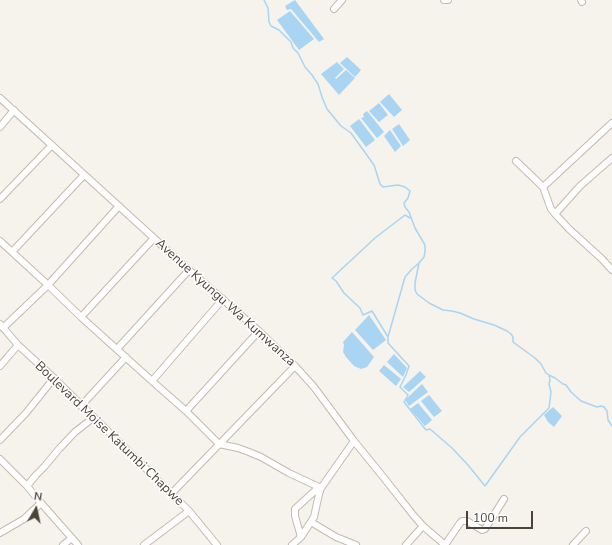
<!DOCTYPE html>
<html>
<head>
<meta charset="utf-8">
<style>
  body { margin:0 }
  #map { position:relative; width:612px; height:545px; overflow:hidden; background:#f6f3ec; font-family:"Nunito Sans",sans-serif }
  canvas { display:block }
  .north { position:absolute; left:16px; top:489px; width:40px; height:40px; -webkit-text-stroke:3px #fff; paint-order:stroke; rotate:9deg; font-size:11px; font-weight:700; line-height:16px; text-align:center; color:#4b4439 }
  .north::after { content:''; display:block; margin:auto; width:14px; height:18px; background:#4b4439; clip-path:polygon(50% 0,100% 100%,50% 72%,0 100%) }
  .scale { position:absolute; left:466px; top:511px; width:67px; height:18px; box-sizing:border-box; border:2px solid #4b4439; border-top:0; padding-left:5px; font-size:12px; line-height:14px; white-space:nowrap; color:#4b4439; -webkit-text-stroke:3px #fff; paint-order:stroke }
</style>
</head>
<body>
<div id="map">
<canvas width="612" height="545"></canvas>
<div class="north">N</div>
<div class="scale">100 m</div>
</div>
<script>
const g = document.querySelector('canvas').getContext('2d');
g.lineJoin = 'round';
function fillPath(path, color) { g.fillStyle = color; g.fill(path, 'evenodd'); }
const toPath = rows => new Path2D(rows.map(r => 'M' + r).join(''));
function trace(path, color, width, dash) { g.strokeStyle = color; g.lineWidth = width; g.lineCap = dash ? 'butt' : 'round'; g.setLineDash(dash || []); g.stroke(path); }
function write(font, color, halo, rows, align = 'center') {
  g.font = font + ' "Nunito Sans",sans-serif'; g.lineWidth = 3; g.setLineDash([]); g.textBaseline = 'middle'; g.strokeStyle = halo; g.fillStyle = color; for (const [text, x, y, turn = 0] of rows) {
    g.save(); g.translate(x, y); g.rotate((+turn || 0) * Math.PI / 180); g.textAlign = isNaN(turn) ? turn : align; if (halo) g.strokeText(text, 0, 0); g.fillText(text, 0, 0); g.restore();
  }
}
fillPath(toPath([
  [295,0,324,39,319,42,291,9,287,10,285,6],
  [290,11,314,39,299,50,277,20],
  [347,57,361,70,355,77,340,63],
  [337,62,344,69,335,78,336,79,346,70,355,78,339,95,321,74],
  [389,94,402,110,394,117,380,102],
  [379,103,388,115,379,122,369,111],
  [367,111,384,132,377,138,361,118,364,117,363,114],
  [359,119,375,140,366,147,350,126],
  [399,124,410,140,403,146,392,129],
  [390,130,401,146,395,152,384,136],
  [369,315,386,340,373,350,355,330],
  [352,332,374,357,367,367,361,369,354,366,346,357,343,352,344,345,343,342],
  [394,354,407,368,403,377,387,362],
  [384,365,401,379,396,386,379,371],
  [420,371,426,377,409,392,403,387],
  [422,384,428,392,409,406,405,400],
  [429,395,442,411,434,417,421,401],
  [418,403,432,420,425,426,410,409],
  [553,407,562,416,554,427,548,422,544,415]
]), '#a9d4f2');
trace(toPath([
  [264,0,268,8,269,22,271,26,279,30,291,42,293,48,298,53,305,67,312,75,318,84,322,97,327,109,341,126,351,133,374,165,380,184,383,187,398,185,405,187,410,191,408,198,404,203,405,207,409,212,415,228,425,245,425,252,424,257,419,263,415,283,415,290,417,294,429,303,443,310,452,311,460,313,474,319,494,325,507,331,511,334,513,337,513,342,535,358,541,364,546,373,549,375,555,378,563,384,566,385,571,392,581,401,597,407,601,406,604,407,607,411,608,420,612,426],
  [410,218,405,215,375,238,332,278,336,281,344,293,360,308,363,315,372,311,388,337,388,343,409,366,406,375,400,387,408,395,404,402,426,430,430,429,452,448,468,465,485,486,520,437,549,408,551,392,549,384,550,380,549,375],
  [388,337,405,277,412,269,419,263]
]), '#a9d4f2', 1.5);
const minor = toPath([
  [444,0,448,0],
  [581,0,582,2],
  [334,9,342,0],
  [0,98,189,270,259,331,295,366,314,387,354,441,384,478,414,516,423,526,445,545],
  [0,127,14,110],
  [516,161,543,187,551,209,557,216,568,228,602,259,612,270],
  [543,187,612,123],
  [0,199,52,145],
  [555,214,580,186,612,158],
  [0,241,48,285,81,317,152,381,186,411,219,444,238,448,249,452,261,457,289,473,321,488],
  [12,252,84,175],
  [81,317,154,238],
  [0,324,18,345,54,378,189,511,217,545],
  [3,328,48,285,119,206],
  [117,349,189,270],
  [0,366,18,345],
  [152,381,223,299],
  [81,406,126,357],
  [186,411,259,331],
  [0,440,26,413,54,378],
  [0,459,27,486],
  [171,494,295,366],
  [41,503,78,545],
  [311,522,336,537,356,545],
  [0,533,24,519,41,503,27,486,36,475,44,467,59,449,75,432,93,418],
  [301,537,295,516,295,509,319,487],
  [63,545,72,538],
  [144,545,189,511],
  [292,545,301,537,314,517,319,494,321,488,354,441],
  [406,545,423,526],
  [445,545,460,523,462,521,467,521,482,530,485,529,504,499],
  [573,545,586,531]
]);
trace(minor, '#c2bbae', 8);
trace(minor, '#fff', 6);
write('13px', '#4b4439', '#fff', [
  ["Avenue Kyungu Wa Kumwanza",225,303,42],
  ["Boulevard Moise Katumbi Chapwe",109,434,44]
]);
</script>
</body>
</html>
